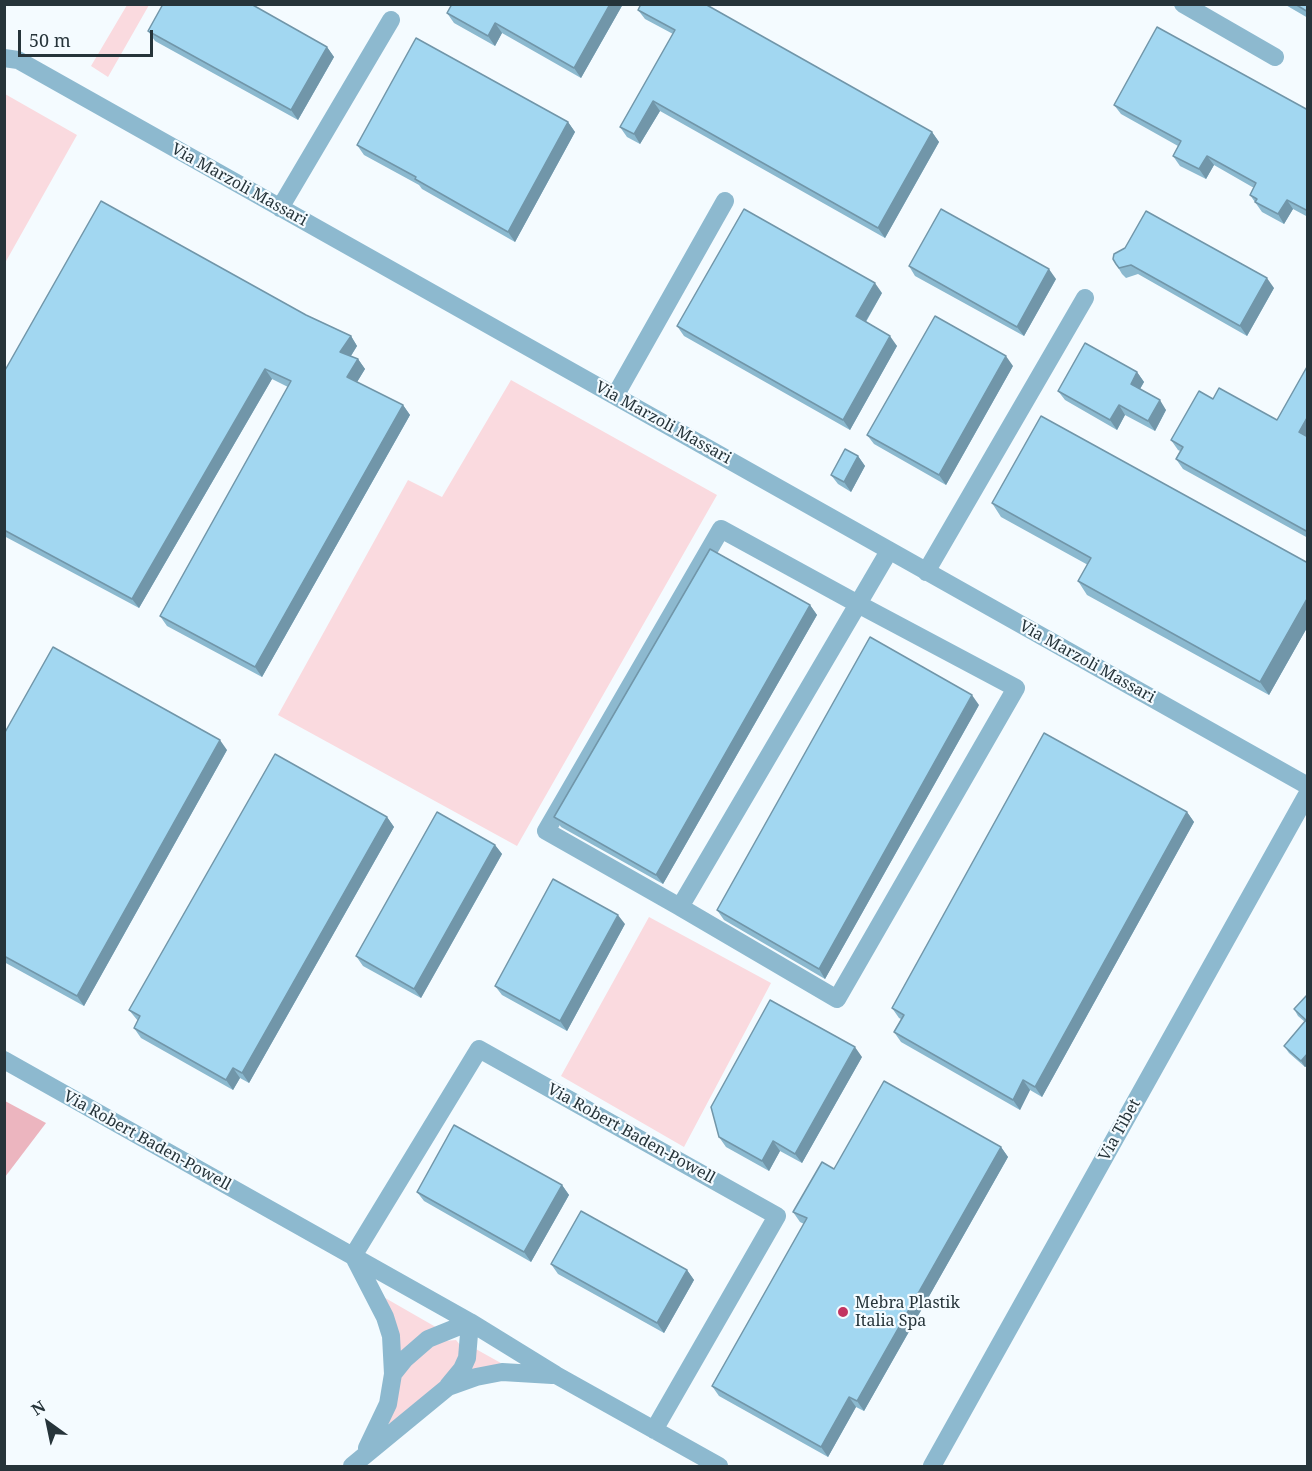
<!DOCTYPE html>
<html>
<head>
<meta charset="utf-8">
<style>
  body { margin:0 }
  #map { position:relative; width:1312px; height:1471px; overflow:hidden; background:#f4fbff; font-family:"Noto Serif",serif }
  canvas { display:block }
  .frame { position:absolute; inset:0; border:6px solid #26343a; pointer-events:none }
  .north { position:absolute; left:18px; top:1393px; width:60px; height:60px; -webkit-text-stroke:4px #f4fbff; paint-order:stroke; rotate:327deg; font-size:16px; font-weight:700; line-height:24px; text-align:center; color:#26343a }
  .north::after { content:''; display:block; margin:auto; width:21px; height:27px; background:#26343a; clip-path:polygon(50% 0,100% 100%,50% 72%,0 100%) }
  .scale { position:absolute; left:18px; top:30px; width:135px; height:27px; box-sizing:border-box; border:3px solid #26343a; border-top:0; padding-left:8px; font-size:18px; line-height:21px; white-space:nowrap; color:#26343a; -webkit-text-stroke:4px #f4fbff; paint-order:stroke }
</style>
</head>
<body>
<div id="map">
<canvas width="1312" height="1471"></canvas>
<div class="frame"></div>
<div class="north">N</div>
<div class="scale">50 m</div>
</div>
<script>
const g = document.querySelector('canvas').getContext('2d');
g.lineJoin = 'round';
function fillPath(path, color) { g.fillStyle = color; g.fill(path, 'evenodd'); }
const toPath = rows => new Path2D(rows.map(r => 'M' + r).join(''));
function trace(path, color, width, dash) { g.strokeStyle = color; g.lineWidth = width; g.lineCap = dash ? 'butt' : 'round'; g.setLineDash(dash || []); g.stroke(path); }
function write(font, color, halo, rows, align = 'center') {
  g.font = font + ' "Noto Serif",serif'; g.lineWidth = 4.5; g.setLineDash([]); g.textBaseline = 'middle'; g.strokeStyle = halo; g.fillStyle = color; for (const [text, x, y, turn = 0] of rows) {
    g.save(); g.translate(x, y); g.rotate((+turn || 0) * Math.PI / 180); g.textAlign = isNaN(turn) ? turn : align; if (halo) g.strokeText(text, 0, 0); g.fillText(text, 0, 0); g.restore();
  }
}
fillPath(toPath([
  [127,5,149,5,108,77,91,66],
  [5,94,77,135,5,263],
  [511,380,717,495,517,846,278,715,408,480,442,497],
  [649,917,771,983,684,1147,561,1076],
  [380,1295,441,1330,399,1358],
  [456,1340,460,1345,461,1352,452,1375,391,1425,389,1423,388,1420,401,1375,426,1349,445,1341],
  [474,1348,508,1367,465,1375]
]), '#fadadf');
fillPath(toPath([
  [5,1101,46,1123,5,1177]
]), '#ecb5bf');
trace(toPath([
  [1183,4,1275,57],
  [4,58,18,60,1308,786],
  [280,208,391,20],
  [615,396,725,201],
  [926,572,1085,298],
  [680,907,546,831,721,529,858,604,1016,688,837,999,680,907,858,604,889,551],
  [4,1060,470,1322,556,1375,719,1466],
  [353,1256,479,1049,777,1216,654,1430],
  [354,1257,385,1317,391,1336,393,1374],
  [448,1386,462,1369,467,1358,470,1322],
  [367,1448,388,1404,393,1374,405,1359,428,1339,470,1322],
  [352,1466,448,1387,476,1377,502,1372,552,1375],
  [932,1466,1308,793]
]), '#8db9cf', 18);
fillPath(toPath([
  [623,4,581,78,502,33,495,46,454,23,447,13],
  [1284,4,1308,4,1308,18],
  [638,10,932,132,939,142,885,238,660,111,640,144,627,137,620,127,673,34,645,19],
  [148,31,327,47,334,57,298,120,155,41],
  [1114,105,1308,110,1308,217,1293,209,1284,224,1262,212,1250,195,1254,188,1214,165,1206,179,1180,166,1173,156,1178,146,1121,114],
  [568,122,575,132,515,242,422,189,419,185,364,155,357,145],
  [1113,259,1274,288,1247,336,1138,274,1126,278,1122,274],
  [909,266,1056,279,1024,336,915,276],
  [882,293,866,322,897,346,850,430,684,336,677,326],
  [306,315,351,336,357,346,351,356,358,359,365,369,357,382,403,405,410,415,262,677,167,626,160,616,288,387,272,379,139,608,4,536,4,372],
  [1308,365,1308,538,1183,469,1176,459,1180,451,1178,450,1171,440,1213,399,1277,420],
  [1013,366,946,485,874,444,867,435],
  [1137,372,1144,382,1140,389,1166,410,1155,431,1125,415,1117,430,1065,400,1058,391],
  [858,456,865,466,851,492,838,484,831,475],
  [992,503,1308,563,1308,626,1269,695,1087,595,1078,581,1088,565,1001,517],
  [810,605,817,615,663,884,561,827,554,817],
  [979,705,825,979,724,920,717,910],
  [4,734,227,750,84,1006,4,962],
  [1187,812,1194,822,1042,1097,1030,1090,1020,1110,901,1042,894,1032,901,1019,899,1018,892,1008],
  [387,817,394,827,249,1083,240,1078,233,1090,141,1038,134,1028,138,1021,129,1010],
  [495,845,502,854,421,998,363,966,356,956],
  [625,924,567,1031,502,995,495,986],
  [1308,996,1308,1065,1305,1067,1289,1053,1284,1046,1305,1022,1298,1016,1294,1009],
  [862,1057,802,1163,780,1151,769,1171,726,1147,719,1137],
  [1001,1147,1008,1157,864,1411,856,1407,828,1457,719,1396,712,1386,804,1224,800,1222,793,1212,834,1169],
  [562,1185,569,1195,531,1262,424,1201,417,1192],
  [551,1264,687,1270,694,1280,664,1333,558,1274]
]), '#8bb9cf');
fillPath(toPath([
  [610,4,623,4,581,78,574,68],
  [495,23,502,33,495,46,488,36],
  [327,47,334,57,298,120,291,110],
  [653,101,660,111,640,144,634,134],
  [568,122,575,132,515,242,508,232],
  [932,132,939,142,885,238,878,228],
  [1207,156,1214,165,1206,179,1199,169],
  [1287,200,1293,209,1284,224,1278,214],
  [1049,269,1056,279,1024,336,1017,327],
  [1267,278,1274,288,1247,336,1240,326],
  [875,283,882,293,863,326,856,316],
  [351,336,357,346,347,362,340,352],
  [890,336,897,346,850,430,843,420],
  [1006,356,1013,366,946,485,939,475],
  [358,359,365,369,354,387,347,377],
  [265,369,272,379,139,608,132,599],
  [1137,372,1144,382,1137,394,1131,384],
  [1160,400,1166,410,1155,431,1148,421],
  [403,405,410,415,262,677,255,667],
  [1119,405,1125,415,1117,430,1110,420],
  [1308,416,1308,438,1299,432],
  [858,456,865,466,851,492,844,482],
  [1308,597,1308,626,1269,695,1260,682],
  [810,605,817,615,663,884,656,875],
  [972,695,979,705,825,979,819,969],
  [220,740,227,750,84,1006,77,996],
  [1187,812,1194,822,1042,1097,1035,1087],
  [387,817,394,827,249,1083,242,1073],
  [495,845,502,854,421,998,414,989],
  [618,915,625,924,567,1031,560,1021],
  [855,1047,862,1057,802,1163,795,1154],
  [1308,1053,1308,1065,1305,1067,1301,1061],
  [233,1068,240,1078,233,1090,226,1080],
  [1023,1080,1030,1090,1020,1110,1013,1100],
  [773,1141,780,1151,769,1171,762,1161],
  [1001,1147,1008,1157,864,1411,857,1401],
  [562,1185,569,1195,531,1262,524,1252],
  [687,1270,694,1280,664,1333,657,1323],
  [849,1397,856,1407,828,1457,821,1447]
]), '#7196a9');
const building = toPath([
  [163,4,251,4,327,47,291,110,148,31,163,4],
  [452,4,610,4,574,68,495,23,488,36,447,13,452,4],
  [641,4,705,4,932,132,878,228,653,101,634,134,620,127,675,30,638,10,641,4],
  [1295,4,1308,4,1308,12,1295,4],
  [1157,27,1308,110,1308,211,1287,200,1278,214,1255,202,1257,199,1250,195,1256,183,1207,156,1199,169,1173,156,1181,141,1114,105,1157,27],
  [416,38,568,122,508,232,415,179,416,177,357,145,416,38],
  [101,201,306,315,351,336,340,352,358,359,347,377,403,405,255,667,160,616,291,381,265,369,132,599,4,530,4,372,101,201],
  [744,209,875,283,856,316,890,336,843,420,677,326,744,209],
  [941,209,1049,269,1017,327,909,266,941,209],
  [1146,211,1267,278,1240,326,1131,265,1119,268,1116,264,1113,259,1114,254,1125,248,1146,211],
  [935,316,1006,356,939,475,867,435,935,316],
  [1085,343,1137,372,1131,384,1160,400,1148,421,1119,405,1110,420,1058,391,1085,343],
  [1308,365,1308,416,1299,432,1308,437,1308,532,1176,459,1183,447,1171,440,1199,391,1213,399,1219,388,1277,420,1308,365],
  [1041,416,1308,563,1308,597,1260,682,1078,581,1091,558,992,503,1041,416],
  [845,449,858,456,844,482,831,475,845,449],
  [710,549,810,605,656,875,554,817,710,549],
  [870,637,972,695,819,969,717,910,870,637],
  [53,647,220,740,77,996,4,956,4,734,53,647],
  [1044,733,1187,812,1035,1087,1023,1080,1013,1100,894,1032,904,1015,892,1008,1044,733],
  [275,754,387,817,242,1073,233,1068,226,1080,134,1028,140,1016,129,1010,275,754],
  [437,812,495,845,414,989,356,956,437,812],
  [553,879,618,915,560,1021,495,986,553,879],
  [1307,995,1308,996,1308,1022,1306,1021,1308,1022,1308,1053,1301,1061,1284,1046,1306,1020,1294,1009,1307,995],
  [770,1000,855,1047,795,1154,773,1141,762,1161,719,1137,711,1107,770,1000],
  [884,1081,1001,1147,857,1401,849,1397,821,1447,712,1386,807,1218,793,1212,822,1162,834,1169,884,1081],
  [454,1125,562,1185,524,1252,417,1192,454,1125],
  [581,1211,687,1270,657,1323,551,1264,581,1211]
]);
fillPath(building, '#a2d7f1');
trace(building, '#7196a9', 1.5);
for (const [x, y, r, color] of [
  [843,1312,6,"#c23461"]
]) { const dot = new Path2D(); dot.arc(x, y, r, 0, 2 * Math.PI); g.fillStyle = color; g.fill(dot); trace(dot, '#f4fbff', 2); }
write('16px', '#26343a', '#f4fbff', [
  ["Via Marzoli Massari",239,185,29],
  ["Via Marzoli Massari",663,423,29],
  ["Via Marzoli Massari",1087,662,29],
  ["Via Tibet",1120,1130,-61],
  ["Via Robert Baden-Powell",631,1134,29],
  ["Via Robert Baden-Powell",147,1141,29]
]);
write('16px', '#26343a', '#f4fbff', [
  ["Mebra Plastik",855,1303],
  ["Italia Spa",855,1321]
], 'left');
</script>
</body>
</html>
